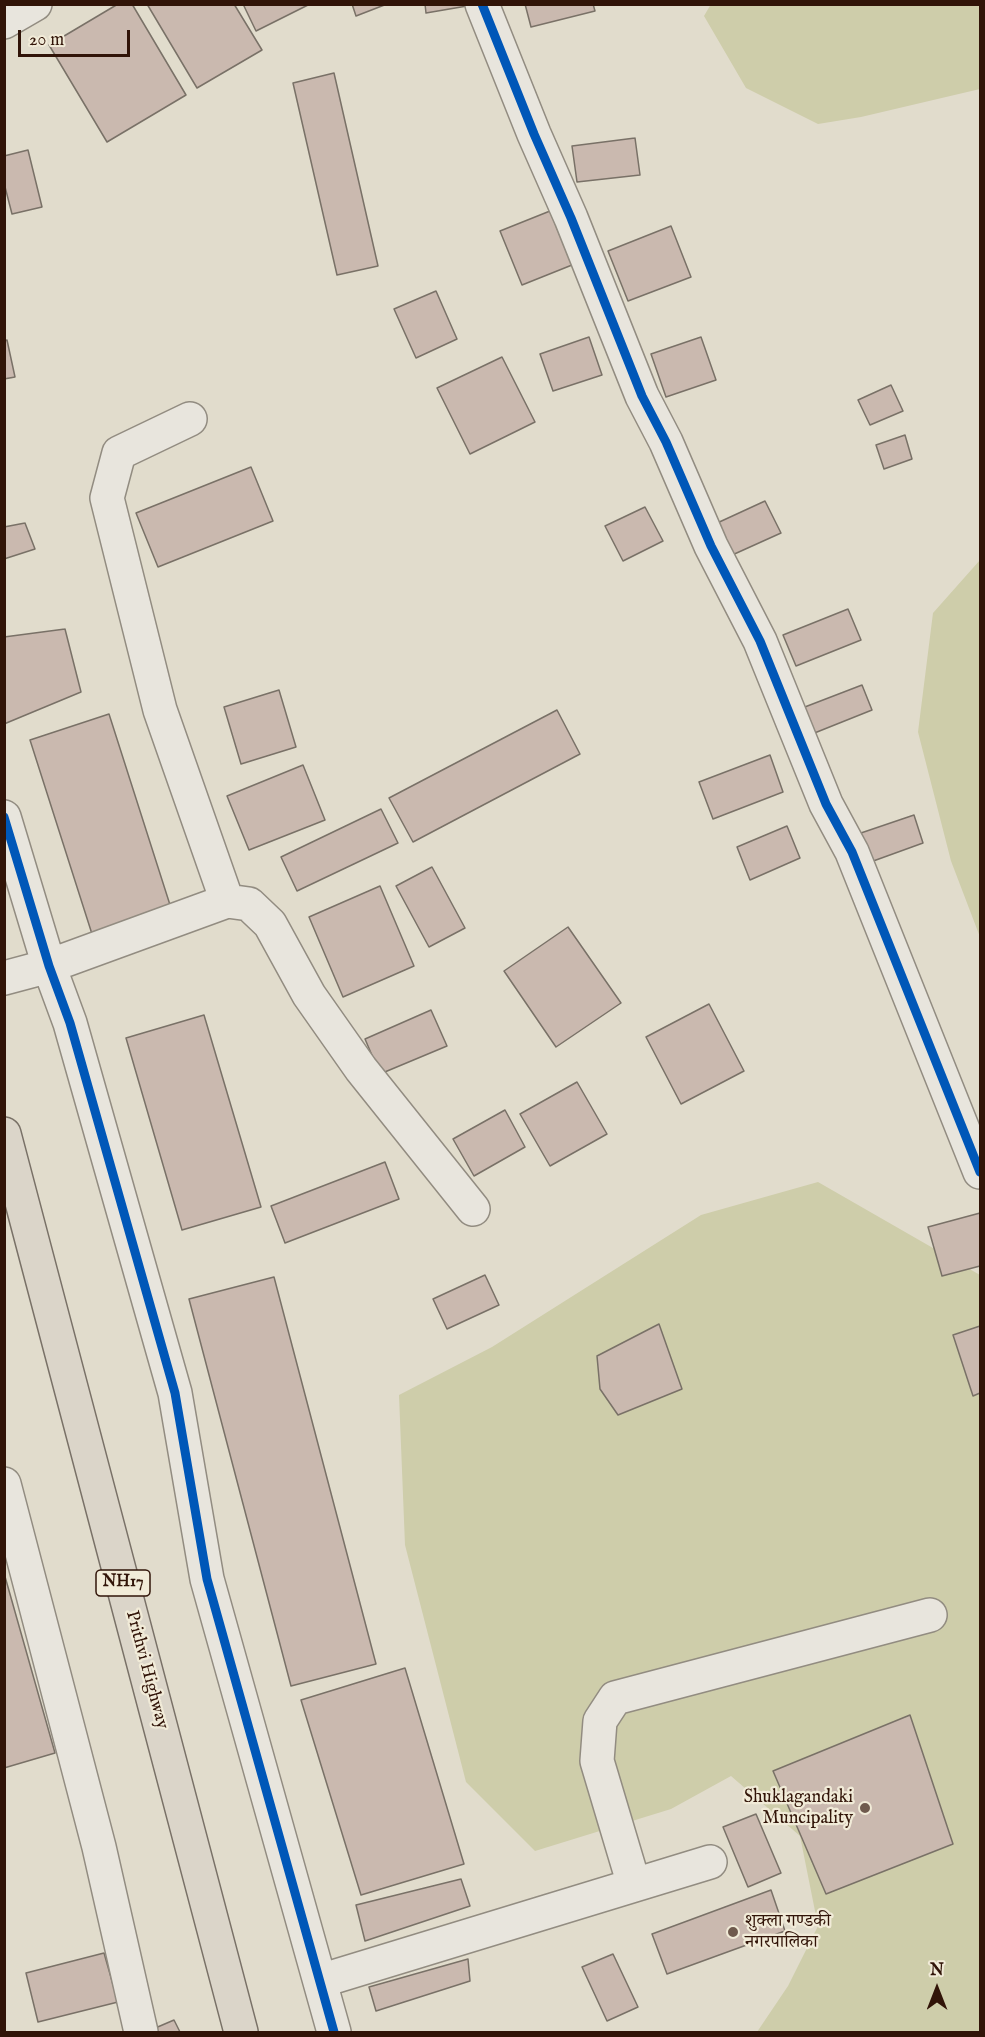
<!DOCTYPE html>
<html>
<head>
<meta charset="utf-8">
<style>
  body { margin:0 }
  #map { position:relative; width:985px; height:2037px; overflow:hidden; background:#e1dccc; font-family:"IM FELL English",serif }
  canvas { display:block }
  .frame { position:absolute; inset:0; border:6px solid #311408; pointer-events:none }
  .north { position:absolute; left:907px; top:1959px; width:60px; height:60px; -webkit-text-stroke:4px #f1ebd8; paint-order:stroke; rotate:0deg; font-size:16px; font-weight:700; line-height:24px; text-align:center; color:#311408 }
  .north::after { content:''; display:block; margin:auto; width:21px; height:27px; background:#311408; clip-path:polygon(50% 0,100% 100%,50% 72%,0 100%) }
  .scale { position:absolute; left:18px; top:30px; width:112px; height:27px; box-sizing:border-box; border:3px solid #311408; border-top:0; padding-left:8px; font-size:18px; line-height:21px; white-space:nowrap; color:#311408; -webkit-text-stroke:4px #f1ebd8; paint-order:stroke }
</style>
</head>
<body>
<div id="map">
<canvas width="985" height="2037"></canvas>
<div class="frame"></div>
<div class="north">N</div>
<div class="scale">20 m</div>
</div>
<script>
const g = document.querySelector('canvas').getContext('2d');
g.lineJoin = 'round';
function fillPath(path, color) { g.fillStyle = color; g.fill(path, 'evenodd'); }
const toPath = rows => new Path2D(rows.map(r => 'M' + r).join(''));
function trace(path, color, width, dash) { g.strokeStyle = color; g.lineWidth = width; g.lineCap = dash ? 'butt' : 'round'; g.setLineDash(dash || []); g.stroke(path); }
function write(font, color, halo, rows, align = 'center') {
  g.font = font + ' "IM FELL English","Noto Serif Devanagari",serif'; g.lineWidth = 4.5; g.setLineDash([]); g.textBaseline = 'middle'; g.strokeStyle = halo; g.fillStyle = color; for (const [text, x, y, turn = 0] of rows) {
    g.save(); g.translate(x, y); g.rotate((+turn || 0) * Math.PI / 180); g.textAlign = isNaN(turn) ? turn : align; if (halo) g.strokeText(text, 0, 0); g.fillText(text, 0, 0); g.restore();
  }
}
fillPath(toPath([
  [711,4,980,5,980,89,861,117,818,124,746,88,704,16],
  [980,560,980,937,951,861,918,732,933,613],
  [818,1182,980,1275,980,2032,757,2032,788,1986,818,1926,800,1836,731,1776,671,1809,535,1851,466,1782,405,1545,399,1395,492,1347,701,1215]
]), '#cecdaa');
const building = toPath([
  [118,4,132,4,186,95,107,142,49,45,118,4],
  [147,4,234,4,262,50,197,88,147,4],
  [243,4,310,4,256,31,243,4],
  [352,4,387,4,356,16,352,4],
  [425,4,466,4,467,6,426,13,425,4],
  [525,4,593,4,595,11,531,27,525,4],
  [334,73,378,266,337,275,293,83,334,73],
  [635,138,640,175,577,182,572,146,635,138],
  [28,150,42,207,12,214,4,183,4,156,28,150],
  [550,211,572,265,522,285,500,231,550,211],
  [671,226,691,277,628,301,608,251,671,226],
  [436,291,457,339,416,358,394,309,436,291],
  [589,337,602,375,553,391,540,354,589,337],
  [701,337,716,380,666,397,651,354,701,337],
  [7,340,15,377,4,379,4,341,7,340],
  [502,357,535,422,470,454,437,388,502,357],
  [891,385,903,411,870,425,858,400,891,385],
  [905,435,912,459,884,469,876,445,905,435],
  [251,467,273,521,158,567,136,513,251,467],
  [765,501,781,533,730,556,715,524,765,501],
  [645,507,663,541,623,561,605,526,645,507],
  [25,523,35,549,4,559,4,527,25,523],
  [848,609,861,640,796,666,783,635,848,609],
  [65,629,81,692,4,724,4,637,65,629],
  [862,685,872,710,807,736,797,710,862,685],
  [279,690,296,747,241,764,224,707,279,690],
  [557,710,580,754,413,842,389,798,557,710],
  [109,714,171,908,92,934,30,740,109,714],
  [770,755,783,792,713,819,699,782,770,755],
  [303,765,325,820,249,850,227,796,303,765],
  [381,809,398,843,297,891,281,857,381,809],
  [914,815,923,843,865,864,855,835,914,815],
  [787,826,800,858,750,880,737,847,787,826],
  [432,867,465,928,429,947,396,886,432,867],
  [380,886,414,966,343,997,309,917,380,886],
  [568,927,621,1003,556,1047,504,971,568,927],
  [709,1004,744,1071,681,1104,646,1037,709,1004],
  [431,1010,447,1046,380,1074,365,1039,431,1010],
  [204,1015,261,1207,182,1230,126,1038,204,1015],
  [577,1082,607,1134,550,1166,520,1114,577,1082],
  [505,1110,525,1147,474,1176,453,1139,505,1110],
  [385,1162,399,1199,285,1243,271,1206,385,1162],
  [980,1213,980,1266,942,1276,928,1227,980,1213],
  [485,1275,499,1305,447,1329,433,1299,485,1275],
  [274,1277,376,1664,291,1686,189,1299,274,1277],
  [659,1324,682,1389,618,1415,600,1389,597,1356,659,1324],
  [980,1326,980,1393,973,1396,953,1335,980,1326],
  [4,1573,55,1753,4,1768,4,1573],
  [405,1668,464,1864,361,1895,301,1700,405,1668],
  [910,1715,953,1844,826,1894,773,1771,910,1715],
  [756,1814,781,1873,748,1887,723,1827,756,1814],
  [461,1879,470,1906,365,1941,356,1905,461,1879],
  [771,1890,785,1931,667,1974,652,1934,771,1890],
  [104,1953,118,2002,38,2022,26,1973,104,1953],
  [613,1954,638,2007,607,2021,582,1967,613,1954],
  [468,1959,470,1981,376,2011,369,1987,468,1959],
  [174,2020,180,2032,146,2032,174,2020]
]);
fillPath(building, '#cab9af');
trace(building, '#797167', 1.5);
const minor = toPath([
  [482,4,534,134,571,218,642,396,666,442,711,546,760,641,826,804,852,852,980,1172],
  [4,22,35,4],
  [190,419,119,453,107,498,160,710,227,901],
  [4,817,49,966,70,1023,175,1393,207,1579,334,2032],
  [4,978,49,966,227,901,249,904,270,924,309,995,361,1069,473,1209],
  [4,1484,99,1847,141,2032],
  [634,1885,597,1761,600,1721,615,1698,930,1615],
  [320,1981,710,1862]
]);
const highway = toPath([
  [4,1134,241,2032]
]);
trace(minor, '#928c81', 36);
trace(highway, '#797167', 36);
trace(minor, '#e8e5dd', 33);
trace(highway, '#dbd5c9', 33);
trace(toPath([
  [482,4,534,134,571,218,642,396,666,442,711,546,760,641,826,804,852,852,980,1172],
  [4,817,49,966,70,1023,175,1393,207,1579,334,2032]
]), '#0057b8', 9);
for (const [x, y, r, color] of [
  [865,1808,6,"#6f5a4d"],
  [733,1932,6,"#6f5a4d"]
]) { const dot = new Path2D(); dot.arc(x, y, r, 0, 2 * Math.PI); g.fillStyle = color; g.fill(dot); trace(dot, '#f1ebd8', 2); }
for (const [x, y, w] of [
  [123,1583,54]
]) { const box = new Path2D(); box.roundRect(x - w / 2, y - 13, w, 26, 4.5); g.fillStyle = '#f1ebd8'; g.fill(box); trace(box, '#311408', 1.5); }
write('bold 16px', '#311408', null, [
  ["NH17",123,1583]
]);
write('18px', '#311408', '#f1ebd8', [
  ["Prithvi Highway",146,1670,75]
]);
write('18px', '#311408', '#f1ebd8', [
  ["Shuklagandaki",853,1798],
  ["Muncipality",853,1819],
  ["शुक्ला गण्डकी",745,1922,"left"],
  ["नगरपालिका",745,1943,"left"]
], 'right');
</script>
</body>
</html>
